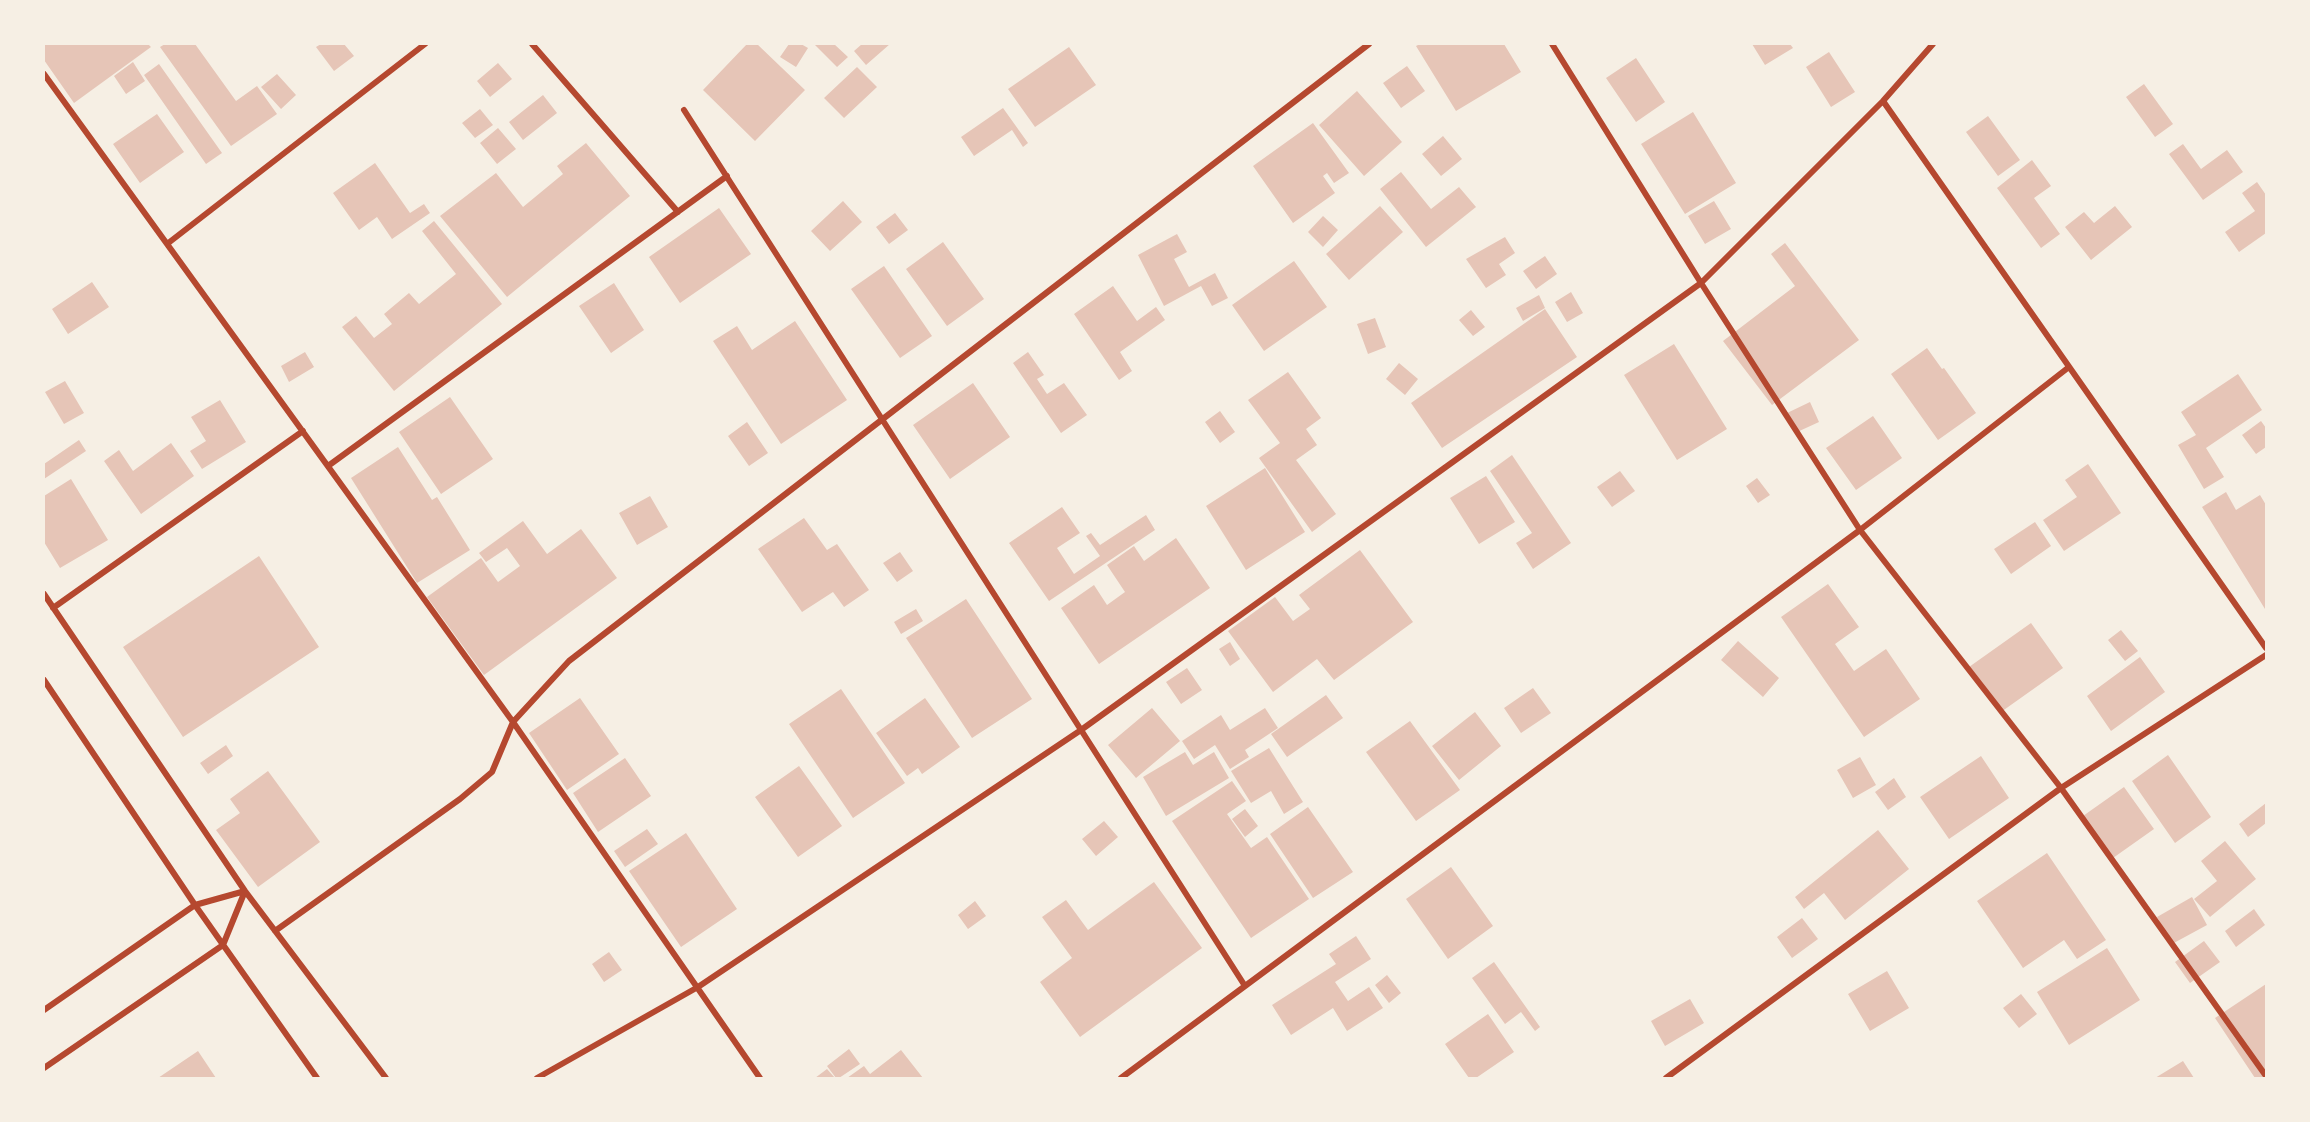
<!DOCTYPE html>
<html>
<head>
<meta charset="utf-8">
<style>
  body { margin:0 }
  #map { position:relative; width:2310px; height:1122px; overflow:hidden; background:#f6efe4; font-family:"Source Sans 3",sans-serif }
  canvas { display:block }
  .frame { position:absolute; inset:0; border:45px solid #f6efe4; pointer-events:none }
</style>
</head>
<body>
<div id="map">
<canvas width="2310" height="1122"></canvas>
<div class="frame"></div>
</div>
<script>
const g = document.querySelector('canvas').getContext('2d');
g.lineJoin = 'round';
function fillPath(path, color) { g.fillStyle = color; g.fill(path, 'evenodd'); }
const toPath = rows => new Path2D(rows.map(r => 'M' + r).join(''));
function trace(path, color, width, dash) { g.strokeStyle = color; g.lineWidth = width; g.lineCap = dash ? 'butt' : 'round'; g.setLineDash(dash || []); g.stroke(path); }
fillPath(toPath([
  [44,44,148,44,151,47,74,103,44,60],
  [165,44,195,44,236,101,257,86,277,114,231,146,160,47],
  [321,44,344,44,354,56,334,71,316,47],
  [747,44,757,44,805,90,755,141,703,90],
  [789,44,801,44,808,48,796,67,780,57],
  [817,44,834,44,848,57,837,67,815,45],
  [862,44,890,44,866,65,854,51],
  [1420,44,1504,44,1521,72,1456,111,1416,46],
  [1752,44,1790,44,1793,48,1765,65],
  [1069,47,1096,85,1035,127,1008,89],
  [1829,52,1855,92,1831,107,1806,67],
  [1636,58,1665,102,1636,122,1606,78],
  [133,62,145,81,126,94,114,76],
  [498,63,512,79,490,97,477,81],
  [159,64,222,153,206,164,144,75],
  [1407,66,1425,91,1401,108,1383,83],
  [857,67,877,87,844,118,824,98],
  [277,74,296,95,281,109,261,87],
  [2144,84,2173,124,2155,137,2126,97],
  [1357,91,1402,142,1364,176,1319,125],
  [543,95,557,113,523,140,509,122],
  [1003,108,1028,143,1023,147,1012,130,974,156,961,137],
  [480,109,493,125,475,138,462,123],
  [1693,112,1736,183,1685,214,1641,144],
  [157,114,184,152,140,183,113,144],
  [1988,116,2020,160,1998,176,1966,132],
  [1313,123,1349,173,1334,183,1327,173,1323,176,1335,193,1293,223,1253,166],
  [498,128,516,149,497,164,480,143],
  [1443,136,1462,159,1441,176,1422,154],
  [586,143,630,196,507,297,440,216,496,173,523,207,563,174,557,166],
  [2183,144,2201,169,2227,150,2243,172,2203,200,2169,154],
  [2032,160,2051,186,2034,198,2060,234,2041,248,1997,188],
  [375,163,410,213,424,204,430,213,392,239,377,217,359,230,333,193],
  [1401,172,1431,209,1459,187,1476,207,1426,247,1380,189],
  [2257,182,2266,195,2266,233,2239,252,2225,232,2255,211,2242,193],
  [843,201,862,222,830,251,811,231],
  [1714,201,1731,229,1705,244,1688,216],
  [1380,206,1403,232,1349,280,1326,254],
  [2115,206,2132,227,2091,260,2065,227,2084,212,2094,223],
  [719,208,751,254,680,303,649,257],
  [895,213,908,230,889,244,876,227],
  [1323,216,1338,230,1323,247,1308,232],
  [434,221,502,304,394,391,342,327,356,316,374,338,392,324,384,314,409,293,419,304,456,274,422,231],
  [1177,234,1187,252,1174,259,1189,287,1215,273,1228,298,1212,306,1201,286,1164,306,1138,255],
  [1505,237,1515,253,1499,264,1506,275,1486,288,1466,259],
  [943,242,984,299,947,326,906,269],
  [1785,243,1859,340,1772,405,1723,341,1795,286,1771,254],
  [1545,256,1557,274,1536,289,1523,271],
  [1294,261,1327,307,1264,351,1232,305],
  [884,266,932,336,900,358,851,289],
  [92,282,109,307,68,334,52,309],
  [614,283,644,330,611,353,579,306],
  [1113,286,1137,321,1156,307,1165,320,1120,352,1132,371,1119,380,1074,314],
  [1571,292,1583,313,1567,322,1555,302],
  [1539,295,1545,308,1523,321,1516,308],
  [1545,309,1577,357,1442,448,1411,403],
  [1471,310,1485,327,1473,336,1459,320],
  [1375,318,1386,347,1368,354,1357,324],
  [795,321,847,400,781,444,713,341,737,326,752,350],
  [1674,344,1727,429,1677,460,1624,375],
  [1927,348,1942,369,1944,368,1976,413,1938,440,1891,374],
  [305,352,314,367,289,382,281,366],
  [1028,352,1044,375,1037,379,1047,394,1064,383,1087,415,1061,433,1013,363],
  [1399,363,1418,379,1405,395,1386,379],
  [1288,372,1321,418,1306,429,1317,445,1296,460,1336,514,1312,532,1259,458,1280,443,1248,400],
  [2238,374,2262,410,2206,448,2224,477,2204,489,2178,445,2196,435,2181,412],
  [65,381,84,413,64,424,45,392],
  [973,383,1010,437,950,479,913,425],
  [450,397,493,459,441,494,399,432],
  [220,400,246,442,202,469,190,451,206,441,191,417],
  [1810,402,1819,422,1795,433,1785,414],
  [1220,411,1235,432,1220,443,1205,422],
  [1873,416,1902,458,1856,490,1826,448],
  [2261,421,2266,428,2266,447,2256,454,2242,435],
  [747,422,768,453,749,466,728,436],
  [79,440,86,451,44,479,44,464],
  [171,443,194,476,141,514,104,461,119,450,133,471],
  [398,447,432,500,437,497,470,550,417,583,351,478],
  [1512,455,1571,543,1533,569,1516,543,1532,533,1490,471],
  [2088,464,2121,513,2064,551,2043,520,2077,497,2065,480],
  [1265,468,1305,532,1246,570,1206,506],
  [1620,471,1635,491,1612,507,1597,487],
  [1486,476,1515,522,1479,544,1450,498],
  [1757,478,1770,495,1758,503,1746,486],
  [71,479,108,540,60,568,44,542,44,496],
  [2226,492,2236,510,2260,495,2266,505,2265,609,2202,507],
  [650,496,668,527,637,545,619,513],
  [1062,507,1080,533,1057,548,1074,574,1100,556,1086,536,1091,533,1100,545,1146,515,1155,530,1049,601,1009,543],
  [804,518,827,550,837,544,869,590,844,607,833,592,802,612,758,549],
  [523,521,547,554,581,529,617,578,484,675,427,597,481,558,498,582,520,566,507,548,486,562,479,553],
  [2035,522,2051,546,2011,574,1994,549],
  [1176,538,1210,588,1099,664,1061,608,1094,585,1107,605,1125,592,1107,565,1134,546,1144,561],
  [1360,550,1413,622,1334,680,1317,659,1273,692,1228,631,1275,597,1293,621,1310,609,1299,595],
  [900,552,913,571,897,582,883,563],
  [259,556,319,647,183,737,123,647],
  [1828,584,1859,627,1835,644,1854,671,1886,649,1920,699,1864,737,1781,617],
  [966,599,1032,699,972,738,906,638],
  [916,609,923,621,901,634,894,622],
  [2031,623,2063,668,2001,712,1969,667],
  [2121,630,2138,651,2125,661,2108,640],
  [1738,641,1779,678,1763,697,1721,660],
  [1230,642,1240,659,1230,666,1219,649],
  [2140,657,2165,692,2111,731,2087,696],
  [1187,668,1202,690,1181,704,1166,682],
  [1533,688,1551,713,1521,733,1504,708],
  [841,689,905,783,853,818,789,724],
  [1326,695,1343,718,1287,757,1271,734],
  [580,698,619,754,567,790,529,733],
  [925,698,960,747,922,774,918,768,907,776,876,733],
  [1152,708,1180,741,1136,778,1108,745],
  [1265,708,1278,728,1245,750,1249,757,1230,769,1215,745,1194,759,1182,741,1221,715,1230,730],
  [1475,712,1501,746,1459,780,1432,746],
  [1410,721,1460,790,1416,821,1366,752],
  [226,745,233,756,208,774,200,763],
  [1269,748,1303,802,1284,814,1271,791,1251,803,1231,771],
  [1185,752,1193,765,1214,752,1229,778,1166,816,1143,777],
  [2168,755,2211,817,2175,843,2132,781],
  [1981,756,2009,798,1949,839,1920,797],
  [1860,757,1876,785,1853,798,1837,770],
  [625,758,651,796,598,832,573,793],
  [799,766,842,826,798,857,755,797],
  [268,771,320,842,258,887,216,830,240,813,230,799],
  [1894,778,1906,797,1888,810,1875,792],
  [1232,781,1246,801,1227,814,1251,848,1267,837,1309,899,1251,938,1172,821],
  [2124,787,2154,829,2113,858,2083,816],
  [2266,803,2266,823,2248,837,2239,824],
  [1308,807,1353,872,1313,898,1270,834],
  [1245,809,1258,826,1245,837,1232,819],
  [1104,821,1118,837,1096,856,1082,839],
  [647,829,658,844,625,867,614,851],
  [1878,830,1909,869,1845,920,1824,893,1804,909,1795,897],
  [686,833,737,909,681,947,629,871],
  [2225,841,2256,879,2210,917,2194,899,2217,881,2201,861],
  [2047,853,2106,940,2077,959,2064,940,2023,968,1977,901],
  [1451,867,1493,926,1448,959,1406,899],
  [1154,882,1202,948,1080,1037,1040,982,1072,958,1042,917,1066,900,1088,930],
  [2192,897,2207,925,2172,944,2157,917],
  [975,901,986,916,968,929,958,915],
  [2254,909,2265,925,2236,947,2225,931],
  [1802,918,1818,939,1792,958,1777,937],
  [1356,936,1371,959,1335,982,1348,1001,1369,987,1383,1008,1347,1031,1333,1008,1291,1035,1272,1005,1336,964,1329,954],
  [2204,941,2220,962,2190,983,2175,962],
  [2107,948,2140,1000,2069,1045,2037,992],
  [609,952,622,970,604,982,592,964],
  [1494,962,1540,1027,1535,1031,1521,1012,1505,1024,1472,978],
  [1887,971,1909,1008,1870,1031,1848,994],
  [1387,975,1401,993,1389,1003,1375,985],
  [2266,984,2266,1078,2255,1078,2215,1018],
  [2021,994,2037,1014,2019,1028,2003,1008],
  [1690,999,1704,1023,1665,1046,1651,1021],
  [1488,1014,1514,1052,1476,1078,1469,1078,1445,1044],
  [849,1049,860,1064,839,1078,836,1078,827,1066],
  [901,1050,923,1078,847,1078,864,1066,870,1074],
  [198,1051,216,1078,158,1078],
  [2183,1061,2194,1078,2155,1078],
  [827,1069,835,1078,815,1078]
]), '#e6c5b7');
trace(toPath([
  [532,44,678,212],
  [1552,44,1701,283,1883,101,1933,44],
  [44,74,513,722,760,1078],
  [1883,101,2266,648],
  [684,110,1245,986],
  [167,244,425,44],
  [328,466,727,176],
  [44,594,245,891,386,1078],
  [53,608,303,431],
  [44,680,195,905,317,1078],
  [275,931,460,799,492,772,513,722,569,661,1369,44],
  [44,1010,195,905,245,891,223,945,44,1068],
  [537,1078,698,987,1081,730,1701,283,1860,530,2061,788,2266,1076],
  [1121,1078,1860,530,2069,367],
  [1666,1078,2061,788,2266,655]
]), '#b5482f', 6);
</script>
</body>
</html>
